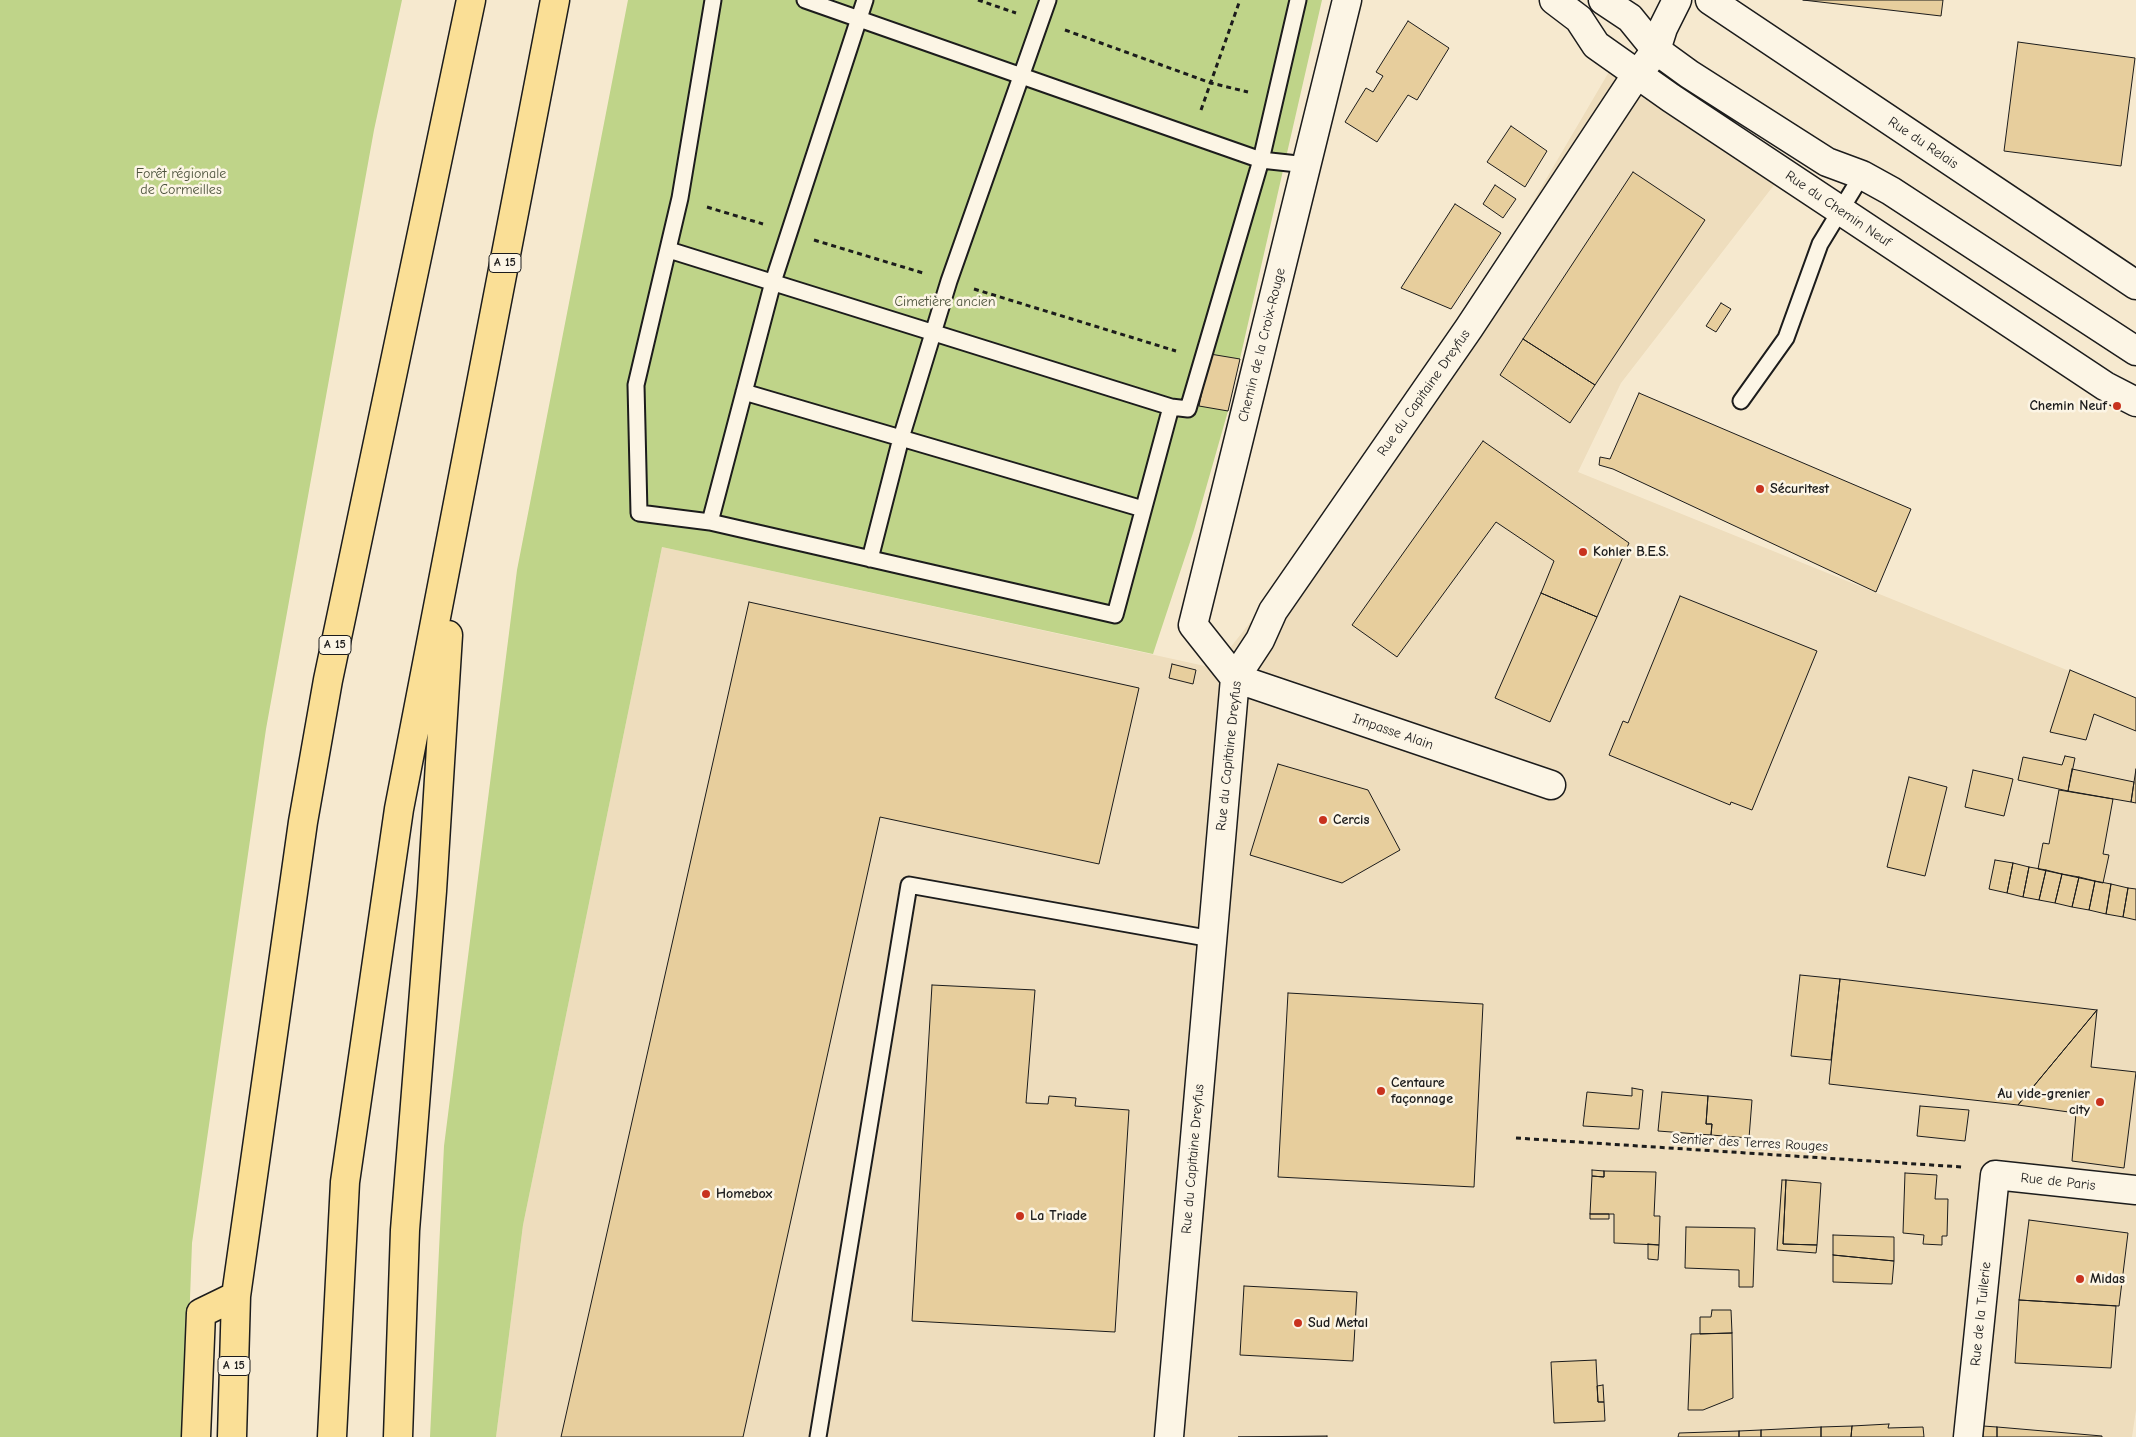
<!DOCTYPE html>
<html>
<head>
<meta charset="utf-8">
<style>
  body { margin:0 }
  canvas { display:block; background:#f6e9cf }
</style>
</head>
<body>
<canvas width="2136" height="1437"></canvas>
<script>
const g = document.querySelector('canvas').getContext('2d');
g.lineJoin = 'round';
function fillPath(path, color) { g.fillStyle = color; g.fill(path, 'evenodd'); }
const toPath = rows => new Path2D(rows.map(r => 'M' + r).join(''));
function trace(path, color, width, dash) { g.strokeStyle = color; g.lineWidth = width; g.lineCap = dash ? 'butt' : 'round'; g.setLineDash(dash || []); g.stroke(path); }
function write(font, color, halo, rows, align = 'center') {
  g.font = font + ' "Comic Neue",sans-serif'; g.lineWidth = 5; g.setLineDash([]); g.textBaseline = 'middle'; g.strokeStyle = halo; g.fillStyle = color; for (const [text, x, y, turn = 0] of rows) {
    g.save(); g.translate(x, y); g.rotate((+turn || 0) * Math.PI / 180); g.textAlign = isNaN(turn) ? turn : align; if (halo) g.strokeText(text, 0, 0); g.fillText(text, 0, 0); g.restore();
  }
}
fillPath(toPath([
  [1620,53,1791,163,1621,383,1578,472,2136,698,2136,1410,2132,1437,496,1437,523,1225,662,547,1214,668,1276,590,1484,285]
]), '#eeddbd');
fillPath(toPath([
  [0,0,402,0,374,130,266,729,192,1243,185,1437,0,1437],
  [628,0,1322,0,1228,411,1194,530,1153,654,662,547,523,1225,496,1437,430,1437,444,1146,517,570]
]), '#bfd489');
const building = toPath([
  [1803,0,1943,0,1941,16,1803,0],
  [1408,21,1449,48,1417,100,1408,95,1377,142,1345,122,1366,88,1373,92,1383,76,1376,72,1408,21],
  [2018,42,2135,58,2121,166,2004,151,2018,42],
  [1511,126,1547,151,1525,187,1487,162,1511,126],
  [1633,172,1705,220,1595,385,1523,339,1633,172],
  [1495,185,1516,199,1503,218,1483,204,1495,185],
  [1455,204,1501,233,1451,309,1401,288,1455,204],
  [1721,303,1731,309,1716,332,1706,326,1721,303],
  [1523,339,1595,385,1570,423,1500,375,1523,339],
  [1210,354,1240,359,1228,411,1199,406,1210,354],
  [1639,393,1911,509,1876,592,1613,469,1599,465,1600,457,1610,459,1639,393],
  [1483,441,1629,543,1597,617,1541,593,1554,561,1496,522,1397,657,1352,625,1483,441],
  [1541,593,1597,617,1550,722,1495,698,1541,593],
  [1680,596,1817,651,1752,810,1731,802,1730,805,1609,755,1623,721,1628,723,1680,596],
  [749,602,1139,688,1099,864,880,817,743,1437,561,1437,749,602],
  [1172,664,1196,670,1193,684,1169,678,1172,664],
  [2070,670,2136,698,2136,731,2094,714,2086,740,2050,732,2070,670],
  [2065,756,2075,758,2068,791,2018,780,2023,757,2062,765,2065,756],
  [1278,764,1368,790,1400,850,1342,883,1250,855,1278,764],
  [2072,769,2134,782,2131,802,2068,791,2072,769],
  [2136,769,2136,803,2131,802,2136,769],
  [1973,770,2013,779,2004,816,1965,807,1973,770],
  [1909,777,1947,787,1925,876,1887,867,1909,777],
  [2059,790,2113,799,2103,854,2109,855,2103,883,2038,869,2043,843,2049,844,2059,790],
  [1995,860,2013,863,2007,893,1989,889,1995,860],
  [2013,863,2029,867,2023,897,2007,893,2013,863],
  [2029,867,2046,870,2039,900,2023,897,2029,867],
  [2046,870,2062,874,2055,903,2039,900,2046,870],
  [2062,874,2079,877,2072,907,2055,903,2062,874],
  [2079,877,2095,881,2089,910,2072,907,2079,877],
  [2095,881,2111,884,2106,914,2089,910,2095,881],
  [2111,884,2128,888,2123,917,2106,914,2111,884],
  [2128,888,2136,889,2136,920,2123,917,2128,888],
  [1800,975,1840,979,1831,1060,1791,1056,1800,975],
  [1840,979,2097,1010,2018,1105,1829,1084,1840,979],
  [932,985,1035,990,1026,1103,1048,1104,1049,1096,1076,1098,1075,1106,1129,1110,1115,1332,912,1321,932,985],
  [1288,993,1483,1004,1474,1187,1278,1177,1288,993],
  [2097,1010,2091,1067,2136,1072,2124,1168,2072,1161,2076,1113,2018,1105,2097,1010],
  [1632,1088,1643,1090,1639,1129,1583,1126,1587,1092,1632,1096,1632,1088],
  [1662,1092,1708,1096,1706,1124,1712,1124,1711,1135,1658,1131,1662,1092],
  [1708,1096,1752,1100,1749,1138,1711,1135,1712,1124,1706,1124,1708,1096],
  [1920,1106,1969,1110,1965,1141,1917,1136,1920,1106],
  [1592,1170,1604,1171,1604,1177,1592,1176,1592,1170],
  [1604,1171,1656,1172,1654,1216,1660,1216,1659,1245,1614,1243,1614,1214,1590,1214,1592,1176,1604,1177,1604,1171],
  [1905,1173,1937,1175,1935,1199,1948,1199,1947,1236,1942,1236,1942,1245,1923,1244,1924,1235,1903,1233,1905,1173],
  [1782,1180,1786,1180,1783,1244,1817,1245,1816,1253,1777,1250,1782,1180],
  [1786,1180,1821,1183,1817,1245,1783,1244,1786,1180],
  [1590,1214,1609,1214,1609,1219,1590,1219,1590,1214],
  [2029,1220,2128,1233,2119,1306,2019,1300,2029,1220],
  [1686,1227,1755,1228,1753,1287,1739,1287,1739,1270,1685,1268,1686,1227],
  [1833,1235,1894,1237,1894,1261,1833,1255,1833,1235],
  [1648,1244,1659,1245,1658,1260,1648,1259,1648,1244],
  [1833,1255,1894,1261,1892,1284,1833,1282,1833,1255],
  [1244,1286,1357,1292,1353,1361,1240,1355,1244,1286],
  [2019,1300,2116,1306,2111,1368,2015,1363,2019,1300],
  [1712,1310,1731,1310,1732,1333,1700,1334,1700,1317,1711,1317,1712,1310],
  [1732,1333,1733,1398,1703,1410,1688,1410,1691,1334,1732,1333],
  [1596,1360,1598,1402,1604,1402,1605,1421,1554,1423,1551,1362,1596,1360],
  [1603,1385,1604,1402,1598,1402,1597,1386,1603,1385],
  [1889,1424,1888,1428,1923,1427,1924,1437,1851,1437,1852,1426,1889,1424],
  [1852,1426,1851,1437,1821,1437,1821,1427,1852,1426],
  [1983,1426,1997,1427,1997,1437,1983,1437,1983,1426],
  [1821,1427,1821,1437,1761,1437,1761,1430,1821,1427],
  [1997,1427,2102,1436,2102,1437,1997,1437,1997,1427],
  [1761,1430,1761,1437,1739,1437,1739,1431,1761,1430],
  [1739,1431,1739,1437,1678,1437,1679,1433,1739,1431],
  [1327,1436,1327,1437,1238,1437,1327,1436]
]);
fillPath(building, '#e7ce9d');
trace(building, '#1c1c1c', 1);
const lane = toPath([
  [713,0,680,198,636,385,639,513,710,522,1115,615,1171,407],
  [805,0,1261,160,1307,165],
  [669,250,1171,407,1188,409,1261,160,1298,0],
  [744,392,1143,509],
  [1741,401,1786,338,1820,244,1862,175],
  [710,522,773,282,865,0],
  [870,559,901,438,949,281,1048,0],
  [818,1437,909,885,1212,939]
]);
const street = toPath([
  [1347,0,1193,625,1235,678,1551,785],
  [1710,0,2136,285],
  [1169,1437,1235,678,1260,640,1273,611,1469,328,1629,86,1656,50,1663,28,1677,0],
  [1968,1437,1995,1175,2136,1190]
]);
const secondary = toPath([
  [1554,0,1579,19,1596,45,1671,98,2105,386,2136,402],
  [1603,0,1630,18,1656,50,1689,74,1827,162,1862,175,1891,191,2136,351]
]);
const highway = toPath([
  [196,1437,201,1313,236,1296],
  [232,1437,236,1296,303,822,328,680,471,0],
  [332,1437,345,1182,399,809,555,0],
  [398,1437,405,1230,432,891,448,635]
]);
trace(lane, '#1c1c1c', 19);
trace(street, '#1c1c1c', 31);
trace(secondary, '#1c1c1c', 31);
trace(highway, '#1c1c1c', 31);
trace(toPath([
  [978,0,1016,13],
  [1065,30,1211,83,1248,92],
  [1201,110,1240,0],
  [707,207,763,224],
  [814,240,923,273],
  [974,289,1176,351],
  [1516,1138,1962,1167]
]), '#1c1c1c', 3, [5, 4]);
trace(lane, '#fcf5e5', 15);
trace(street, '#fcf5e5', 28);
trace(secondary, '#fcf5e5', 28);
trace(highway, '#fadf96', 28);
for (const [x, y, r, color] of [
  [2117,406,5,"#c8321e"],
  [1760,489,5,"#c8321e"],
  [1583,552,5,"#c8321e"],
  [1323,820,5,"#c8321e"],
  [1381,1091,5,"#c8321e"],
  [2100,1102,5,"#c8321e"],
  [706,1194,5,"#c8321e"],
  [1020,1216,5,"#c8321e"],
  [2080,1279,5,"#c8321e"],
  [1298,1323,5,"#c8321e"]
]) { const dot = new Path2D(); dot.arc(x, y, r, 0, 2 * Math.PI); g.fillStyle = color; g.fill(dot); trace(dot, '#fcf5e5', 2); }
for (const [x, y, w] of [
  [505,263,32],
  [335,645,32],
  [234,1366,32]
]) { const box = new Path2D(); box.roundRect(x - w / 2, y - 9.5, w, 19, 4); g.fillStyle = '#fcf5e5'; g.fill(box); trace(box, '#1c1c1c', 1); }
write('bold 12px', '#1c1c1c', null, [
  ["A 15",505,263],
  ["A 15",335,645],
  ["A 15",234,1366]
]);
write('14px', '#1c1c1c', '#fcf5e5', [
  ["Rue du Relais",1923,143,34],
  ["Rue du Chemin Neuf",1838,209,34],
  ["Chemin de la Croix-Rouge",1262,345,-76],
  ["Rue du Capitaine Dreyfus",1424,393,-55],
  ["Impasse Alain",1393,732,19],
  ["Rue du Capitaine Dreyfus",1229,756,-84],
  ["Sentier des Terres Rouges",1750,1143,3],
  ["Rue du Capitaine Dreyfus",1193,1159,-85],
  ["Rue de Paris",2058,1182,6],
  ["Rue de la Tuilerie",1981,1314,-84]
]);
write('14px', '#4d533d', '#fcf5e5', [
  ["Forêt régionale",181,174],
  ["de Cormeilles",181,190],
  ["Cimetière ancien",945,302]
]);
write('bold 14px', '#1c1c1c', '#fcf5e5', [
  ["Chemin Neuf",2107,406,"right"],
  ["Sécuritest",1770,489],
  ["Kohler B.E.S.",1593,552],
  ["Cercis",1333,820],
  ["Centaure",1391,1083],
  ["façonnage",1391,1099],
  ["Au vide-grenier",2090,1094,"right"],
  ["city",2090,1110,"right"],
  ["Homebox",716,1194],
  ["La Triade",1030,1216],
  ["Midas",2090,1279],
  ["Sud Metal",1308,1323]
], 'left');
</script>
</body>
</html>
